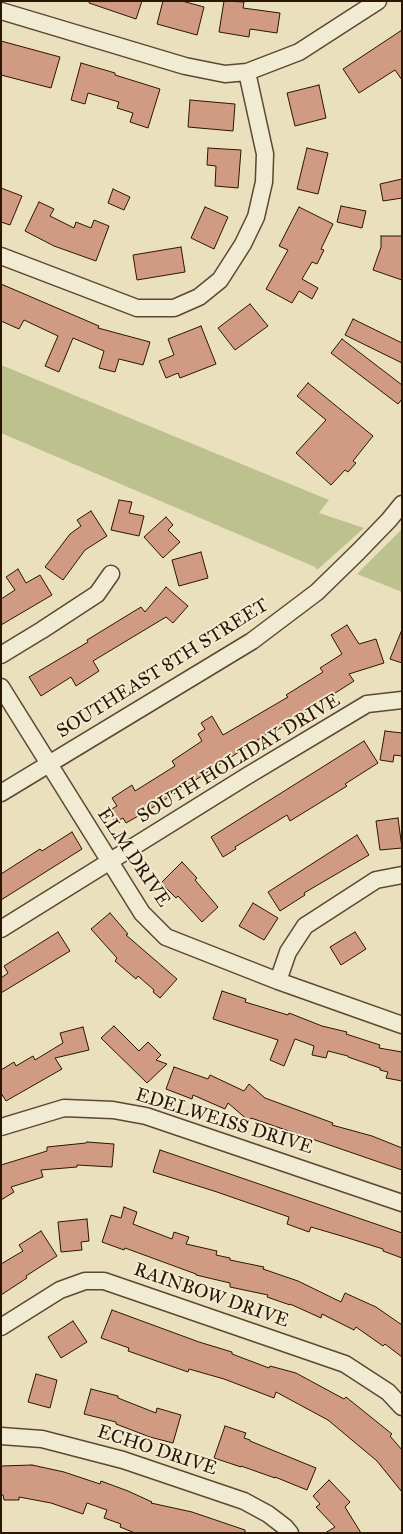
<!DOCTYPE html>
<html>
<head>
<meta charset="utf-8">
<style>
  body { margin:0 }
  #map { position:relative; width:403px; height:1534px; overflow:hidden; background:#ebe0bd; font-family:"IM FELL Great Primer",serif }
  canvas { display:block }
  .frame { position:absolute; inset:0; border:2px solid #2b1602; pointer-events:none }
</style>
</head>
<body>
<div id="map">
<canvas width="403" height="1534"></canvas>
<div class="frame"></div>
</div>
<script>
const g = document.querySelector('canvas').getContext('2d');
g.lineJoin = 'round';
function fillPath(path, color) { g.fillStyle = color; g.fill(path, 'evenodd'); }
const toPath = rows => new Path2D(rows.map(r => 'M' + r).join(''));
function trace(path, color, width, dash) { g.strokeStyle = color; g.lineWidth = width; g.lineCap = dash ? 'butt' : 'round'; g.setLineDash(dash || []); g.stroke(path); }
function write(font, color, halo, rows, align = 'center') {
  g.font = font + ' "IM FELL Great Primer",serif'; g.lineWidth = 4; g.setLineDash([]); g.textBaseline = 'middle'; g.strokeStyle = halo; g.fillStyle = color; for (const [text, x, y, turn = 0] of rows) {
    g.save(); g.translate(x, y); g.rotate((+turn || 0) * Math.PI / 180); g.textAlign = isNaN(turn) ? turn : align; if (halo) g.strokeText(text, 0, 0); g.fillText(text, 0, 0); g.restore();
  }
}
fillPath(toPath([
  [1,365,329,500,319,513,364,528,317,570,315,567,1,433],
  [402,529,402,592,357,574]
]), '#bcc18d');
const building = toPath([
  [89,1,142,1,136,19,89,3,89,1],
  [163,1,182,1,204,7,197,35,157,24,163,1],
  [224,1,244,2,243,8,280,13,277,33,250,29,249,37,219,32,224,1],
  [402,30,402,80,395,70,359,93,343,69,402,30],
  [1,41,60,57,51,88,1,75,1,41],
  [81,63,115,73,115,75,160,89,148,128,130,122,133,113,117,108,119,102,88,93,85,104,71,100,81,63],
  [319,85,326,118,295,126,287,93,319,85],
  [190,100,235,104,233,131,188,127,190,100],
  [208,148,241,150,238,188,215,186,216,166,207,165,208,148],
  [307,148,328,153,318,194,297,189,307,148],
  [402,179,402,198,383,201,380,184,402,179],
  [1,188,22,196,10,225,1,222,1,188],
  [113,189,130,197,124,210,108,203,113,189],
  [39,202,54,209,50,216,74,228,76,222,91,228,94,220,109,226,96,261,54,246,25,231,39,202],
  [341,206,366,211,362,228,337,222,341,206],
  [205,207,228,217,214,249,191,238,205,207],
  [299,207,333,224,321,249,324,250,317,264,312,262,302,279,318,288,312,299,299,291,292,303,266,289,288,250,279,246,299,207],
  [381,236,402,236,402,280,373,270,381,247,381,236],
  [181,247,185,272,137,280,133,255,181,247],
  [1,284,99,326,98,328,150,342,143,365,119,359,115,372,99,368,104,351,73,338,59,372,45,366,58,336,24,320,19,329,1,321,1,284],
  [250,304,268,326,235,350,218,328,250,304],
  [353,319,402,343,402,363,345,335,353,319],
  [201,326,216,364,180,378,178,373,166,378,159,361,174,355,168,339,201,326],
  [342,339,402,385,402,399,398,404,331,353,342,339],
  [308,383,373,436,353,461,356,463,348,472,345,470,331,485,296,453,326,420,297,396,308,383],
  [119,500,132,502,129,513,144,516,139,536,111,530,119,500],
  [91,511,107,536,85,550,63,580,45,567,70,534,81,526,77,520,91,511],
  [166,517,173,525,168,530,180,542,163,558,144,537,166,517],
  [201,552,208,578,179,586,172,560,201,552],
  [18,569,26,583,40,575,52,595,1,625,1,599,15,590,6,577,18,569],
  [166,587,188,606,173,623,166,617,93,661,99,671,76,686,71,677,41,696,29,677,88,642,87,640,141,607,145,612,166,587],
  [347,625,359,644,376,639,384,663,349,674,354,681,271,734,270,732,152,808,126,823,123,818,115,822,108,811,117,806,112,798,132,785,135,791,175,766,172,761,202,741,198,734,205,729,201,723,212,716,223,735,288,697,286,695,323,672,320,668,342,654,331,635,347,625],
  [401,632,402,632,402,663,390,659,401,632],
  [385,731,402,733,402,756,394,755,393,762,380,760,385,731],
  [364,741,378,763,345,784,347,786,290,821,287,815,235,847,236,849,223,857,211,837,364,741],
  [398,818,402,848,380,850,376,821,398,818],
  [72,832,82,849,1,900,1,874,40,849,42,851,72,832],
  [357,835,369,855,304,893,305,895,280,911,268,892,357,835],
  [182,862,197,878,195,880,218,907,202,922,178,896,176,898,161,883,182,862],
  [253,903,278,918,264,940,239,926,253,903],
  [110,913,128,934,126,935,177,979,160,998,153,992,154,990,138,976,136,979,115,961,117,958,91,929,110,913],
  [58,932,70,951,1,993,1,978,8,973,4,966,58,932],
  [355,932,366,949,341,965,330,947,355,932],
  [222,991,246,999,245,1002,288,1015,289,1013,322,1026,347,1032,346,1034,380,1045,379,1048,402,1052,402,1081,386,1078,388,1072,380,1070,380,1068,348,1057,348,1056,328,1051,326,1058,312,1055,314,1046,295,1039,284,1066,270,1060,278,1040,213,1019,222,991],
  [114,1026,139,1051,148,1042,161,1055,156,1060,167,1064,147,1083,101,1038,114,1026],
  [83,1027,89,1050,55,1058,62,1069,6,1101,1,1093,1,1070,14,1062,16,1066,33,1056,35,1060,63,1043,60,1033,83,1027],
  [174,1067,208,1079,210,1075,244,1091,249,1084,265,1098,333,1123,332,1125,372,1136,402,1148,402,1170,251,1118,249,1121,228,1103,225,1109,193,1095,192,1099,166,1089,174,1067],
  [87,1142,114,1144,112,1167,77,1165,77,1167,41,1170,43,1177,11,1187,14,1192,1,1200,1,1165,47,1151,47,1147,86,1143,87,1142],
  [160,1150,402,1233,402,1258,383,1251,383,1249,345,1237,311,1227,309,1232,287,1224,289,1217,214,1191,153,1172,160,1150],
  [124,1207,137,1212,133,1224,172,1239,174,1232,189,1237,186,1244,217,1251,216,1255,230,1258,230,1260,264,1267,263,1269,298,1281,341,1302,345,1293,376,1307,402,1325,402,1357,385,1344,383,1346,356,1327,354,1330,322,1314,321,1318,290,1304,290,1305,267,1297,268,1295,230,1287,230,1283,196,1275,196,1274,125,1248,124,1250,102,1242,111,1215,121,1218,124,1207],
  [87,1219,89,1241,81,1242,82,1250,61,1252,58,1222,87,1219],
  [41,1231,57,1256,26,1276,27,1278,1,1295,1,1264,23,1251,19,1245,41,1231],
  [112,1310,199,1342,232,1352,232,1354,269,1368,270,1366,296,1373,344,1399,346,1397,392,1434,390,1436,402,1450,402,1492,377,1461,328,1420,276,1392,274,1398,224,1379,189,1369,188,1372,128,1351,129,1348,101,1338,112,1310],
  [73,1321,87,1342,61,1358,48,1337,73,1321],
  [36,1374,57,1380,50,1408,28,1402,36,1374],
  [91,1389,118,1396,118,1398,156,1413,157,1408,181,1415,173,1443,150,1437,116,1424,116,1422,84,1414,91,1389],
  [225,1426,246,1433,244,1438,250,1440,250,1441,316,1468,307,1490,275,1477,275,1478,241,1466,241,1467,214,1458,225,1426],
  [32,1465,64,1472,100,1484,101,1481,128,1491,152,1502,151,1503,192,1512,245,1530,245,1533,135,1533,120,1527,121,1524,104,1518,107,1510,87,1503,83,1514,51,1503,19,1497,19,1500,4,1500,3,1495,1,1495,1,1466,32,1465],
  [329,1480,350,1502,345,1507,361,1533,325,1533,335,1527,316,1507,320,1504,313,1496,329,1480]
]);
fillPath(building, '#d19a83');
trace(building, '#2b1602', 1);
const minor = toPath([
  [1,11,185,66,225,74,247,72,299,52,378,1],
  [1,256,137,308,174,308,199,297,220,280,243,244,256,217,264,182,265,154,247,72],
  [1,655,42,630,97,594,111,574],
  [1,687,142,913,166,937,278,981,402,1025],
  [1,793,252,641,317,592,358,552,389,520,402,504],
  [1,929,247,776,367,704,402,700],
  [278,981,288,952,305,926,376,880,402,875],
  [1,1127,64,1108,113,1110,146,1116,402,1203],
  [1,1327,60,1290,85,1281,104,1281,345,1364,388,1392,402,1407],
  [1,1436,42,1439,123,1460,244,1501,268,1514,285,1527,290,1533]
]);
trace(minor, '#5b4831', 19);
trace(minor, '#f2ebd4', 16);
write('19px', '#2b1602', '#f2ebd4', [
  ["SOUTHEAST 8TH STREET",163,669,-32],
  ["SOUTH HOLIDAY DRIVE",239,759,-31],
  ["ELM DRIVE",133,858,56],
  ["EDELWEISS DRIVE",224,1122,17],
  ["RAINBOW DRIVE",211,1296,19],
  ["ECHO DRIVE",157,1451,18]
]);
</script>
</body>
</html>
